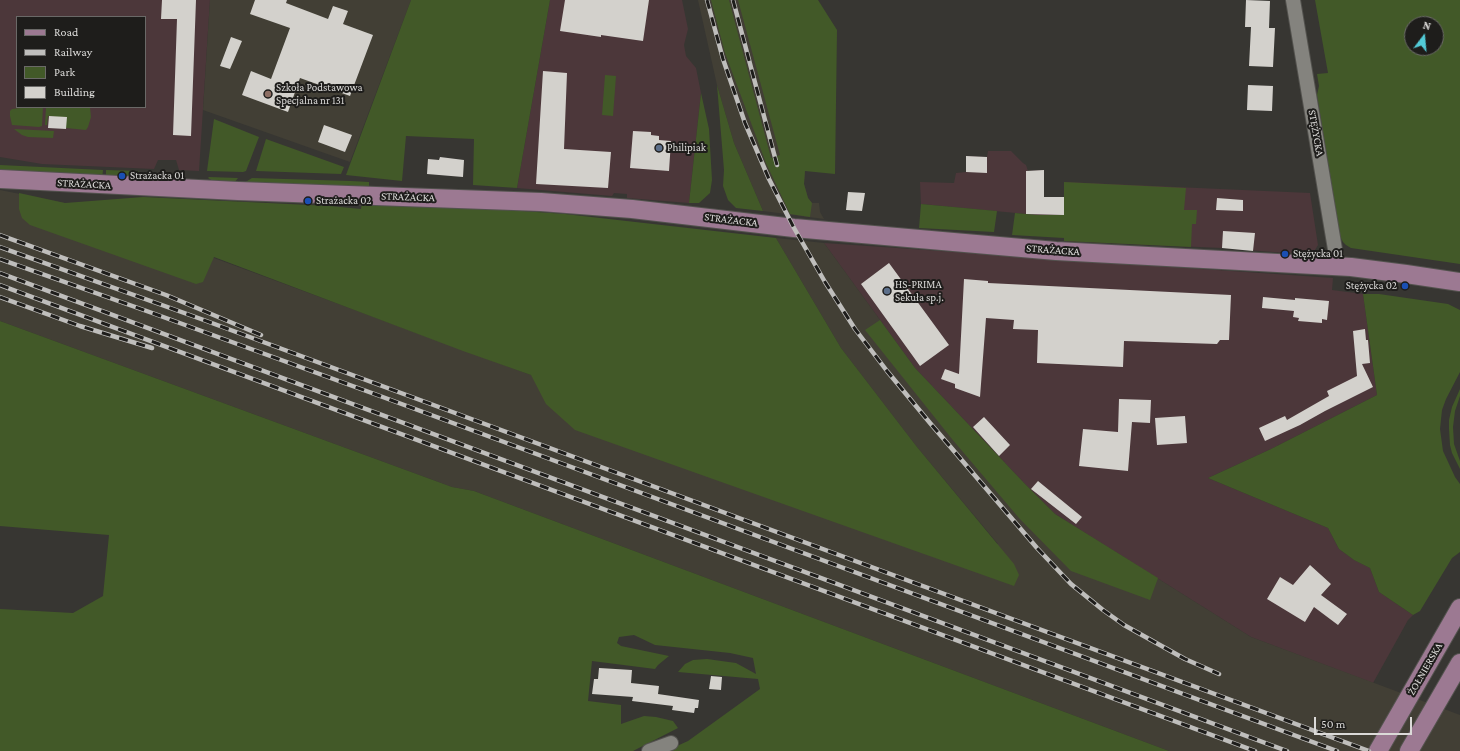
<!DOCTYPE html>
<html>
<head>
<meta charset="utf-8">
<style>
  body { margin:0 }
  #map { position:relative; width:1460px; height:751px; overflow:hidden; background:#373632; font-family:"Crimson Pro",serif }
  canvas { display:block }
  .legend { position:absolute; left:16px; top:16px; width:130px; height:92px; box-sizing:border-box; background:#1e1d1b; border:1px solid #6a6967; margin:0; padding:5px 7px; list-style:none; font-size:12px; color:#dbdad8 }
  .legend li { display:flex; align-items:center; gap:8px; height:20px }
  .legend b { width:20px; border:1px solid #6a6967 }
  .north { position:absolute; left:1404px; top:16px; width:40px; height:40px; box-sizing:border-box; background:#1e1d1b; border:1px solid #6a6967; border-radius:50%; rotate:16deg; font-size:11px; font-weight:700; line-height:16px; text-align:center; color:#dbdad8 }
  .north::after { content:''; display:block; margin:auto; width:14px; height:18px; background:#52cbd7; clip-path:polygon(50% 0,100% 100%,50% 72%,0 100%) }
  .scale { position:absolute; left:1314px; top:717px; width:98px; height:18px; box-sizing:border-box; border:2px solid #dbdad8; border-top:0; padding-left:5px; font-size:12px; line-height:14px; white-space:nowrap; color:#dbdad8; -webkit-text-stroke:3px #1e1d1b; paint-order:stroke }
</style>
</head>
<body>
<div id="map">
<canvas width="1460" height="751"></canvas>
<ul class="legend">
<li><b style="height:5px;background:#9c7992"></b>Road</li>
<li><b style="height:5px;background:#bfbebc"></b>Railway</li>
<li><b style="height:11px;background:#425928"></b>Park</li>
<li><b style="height:11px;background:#d3d1cc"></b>Building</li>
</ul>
<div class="north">N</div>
<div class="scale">50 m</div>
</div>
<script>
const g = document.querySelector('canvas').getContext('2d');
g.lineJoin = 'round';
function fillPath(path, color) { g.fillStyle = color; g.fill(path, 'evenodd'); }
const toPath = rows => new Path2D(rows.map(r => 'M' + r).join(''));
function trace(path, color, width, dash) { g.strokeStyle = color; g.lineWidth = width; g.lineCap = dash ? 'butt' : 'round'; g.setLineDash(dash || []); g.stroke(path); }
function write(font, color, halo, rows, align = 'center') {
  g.font = font + ' "Crimson Pro",serif'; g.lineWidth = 4; g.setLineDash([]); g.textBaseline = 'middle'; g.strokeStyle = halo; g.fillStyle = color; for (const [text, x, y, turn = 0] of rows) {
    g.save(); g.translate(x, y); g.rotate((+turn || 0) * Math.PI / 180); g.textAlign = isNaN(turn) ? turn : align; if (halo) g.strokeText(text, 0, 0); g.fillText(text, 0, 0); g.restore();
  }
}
fillPath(toPath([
  [0,0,210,0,199,171,179,170,176,160,158,160,154,169,42,164,0,157],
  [17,17,145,17,145,107,17,107],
  [550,0,682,0,688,29,684,45,686,56,696,68,701,93,689,203,627,198,627,194,614,193,612,196,517,188],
  [988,151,1011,151,1023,163,1026,165,1028,171,1044,170,1044,197,1064,197,1064,182,1310,193,1318,245,1312,255,1222,248,1064,241,1064,215,1037,215,921,204,920,182,954,183,956,173,966,172,966,156,987,157],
  [824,243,1333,278,1332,290,1363,294,1377,395,1271,449,1208,478,1328,528,1339,549,1354,560,1370,568,1379,592,1413,615,1408,620,1373,683,1251,637,1055,514,1024,483,915,368]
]), '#4c373a');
fillPath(toPath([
  [210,0,411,0,350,162,203,110],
  [698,0,756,0,805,171,804,184,808,198,812,203,819,203,820,212,824,219,763,211,734,143,717,85],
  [0,190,65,203,531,375,998,544,917,447,841,348,776,238,824,243,915,368,1024,483,1055,514,1251,637,1460,715,1460,751,1169,751,474,491,452,487,0,321]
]), '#423f35');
fillPath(toPath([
  [411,0,550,0,517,188,473,185,474,139,406,136,402,181,346,175],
  [711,0,729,0,771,158,780,155,738,0,818,0,837,30,835,174,805,171,804,184,808,198,812,203,810,217,790,214,766,163,725,53],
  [1315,0,1460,0,1460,264,1351,248,1346,245,1343,242,1340,236,1317,95,1319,86,1317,74,1328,73],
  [1412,24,1436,24,1436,48,1412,48],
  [605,75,616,76,613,116,602,115],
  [717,85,734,143,763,211,736,208,728,200,723,186,724,170],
  [701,93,709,129,712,180,710,193,699,203,689,203],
  [28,107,43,107,42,126,39,127,12,125,10,116,10,111,12,109],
  [46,107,90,107,91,117,88,127,86,130,66,128,66,118,48,116,47,125,45,125],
  [214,119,259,137,246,171,243,172,207,171],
  [14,129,54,131,53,138,28,137,22,135],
  [266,139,344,167,341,174,256,171],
  [0,165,103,170,102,179,0,174],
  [106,170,139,171,139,176,106,175],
  [209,177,238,178,234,183,217,183,208,178],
  [252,178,351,181,369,182,369,186,365,189,244,183],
  [1064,182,1186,188,1184,210,1197,210,1196,224,1192,224,1191,247,1064,241,1064,238,1012,235,1015,213,1037,215,1064,215],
  [19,193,65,203,143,197,330,206,361,209,362,202,380,201,565,214,776,238,841,348,917,447,1014,564,1019,575,1014,586,575,430,546,404,531,375,463,351,214,257,203,282,196,284,30,225,22,218,19,209],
  [921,204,997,211,994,232,919,228],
  [1363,294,1379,294,1448,304,1460,310,1460,372,1446,399,1442,410,1440,429,1443,451,1455,477,1460,484,1460,552,1452,558,1420,611,1413,615,1379,592,1370,568,1354,560,1339,549,1328,528,1208,478,1271,449,1377,395],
  [880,320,915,368,1024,483,1055,514,1158,578,1150,600,1071,571,1019,518,952,439,865,330],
  [0,321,452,487,474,491,1169,751,666,751,688,741,760,689,758,679,678,672,685,664,693,660,707,659,736,663,756,674,753,658,730,653,655,645,634,635,619,637,617,643,621,646,669,656,658,665,655,669,592,661,588,701,621,705,621,724,644,716,656,717,673,721,678,728,633,751,0,751,0,609,73,613,103,596,109,535,0,526],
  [1460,389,1460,396,1455,411,1453,427,1454,444,1460,461,1460,469,1452,453,1450,445,1449,429,1449,420,1452,407]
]), '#425928');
fillPath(toPath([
  [162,0,196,0,191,136,173,135,177,19,161,19],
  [255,0,287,0,286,3,328,19,333,6,348,11,343,24,373,35,350,96,300,78,288,112,242,95,251,71,271,79,290,28,250,14],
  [565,0,649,0,643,41,601,35,601,37,560,31],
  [1246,0,1270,1,1269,28,1275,28,1273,67,1249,66,1251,27,1245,27],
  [231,37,242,41,230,69,220,66],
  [543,71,567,73,564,149,611,152,608,188,536,184],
  [1248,85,1273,86,1272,111,1247,110],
  [49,116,67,117,66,129,48,128],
  [324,125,352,135,345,152,318,142],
  [633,131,651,132,651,135,659,136,659,140,671,141,669,171,630,168],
  [966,156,987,157,987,173,966,172],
  [440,157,464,160,463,177,427,174,428,159,439,160],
  [1044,170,1044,197,1064,197,1064,215,1026,214,1026,171],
  [848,192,865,193,862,211,846,210],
  [1217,198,1243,200,1243,211,1216,210],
  [1223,231,1255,233,1253,251,1222,248],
  [889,263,949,345,920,366,861,284],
  [964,279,988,281,988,283,1231,295,1229,340,1220,340,1217,344,1124,341,1123,367,1037,363,1038,330,1013,329,1014,320,986,318,980,397,955,388,955,384,941,379,945,369,959,374],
  [1263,297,1295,300,1295,298,1329,301,1327,320,1322,319,1322,323,1298,321,1299,318,1293,317,1294,311,1262,308],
  [1365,329,1366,340,1368,340,1370,363,1362,364,1373,387,1325,411,1300,425,1265,441,1259,428,1285,416,1287,420,1329,396,1327,391,1357,376,1353,331],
  [1119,399,1151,400,1150,423,1132,422,1128,471,1079,466,1083,429,1118,432],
  [1185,416,1187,443,1157,445,1155,418],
  [984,417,1010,445,999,456,973,427],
  [1038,481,1082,517,1076,524,1031,489],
  [1310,565,1331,584,1321,595,1347,614,1338,625,1314,607,1305,622,1267,599,1280,577,1293,585],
  [599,668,632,670,631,683,659,686,658,694,699,700,698,708,695,708,694,713,672,710,673,706,632,701,633,697,592,694,594,679,598,679],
  [711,676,722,677,721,690,709,689]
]), '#d3d1cc');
const minor = toPath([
  [1293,0,1338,267],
  [649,751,671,743]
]);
const major = toPath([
  [0,179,238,191,541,202,632,209,794,228,1056,251,1351,267,1406,274,1460,282],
  [1378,751,1460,608],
  [1409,751,1460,663]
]);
trace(minor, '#53524e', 16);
trace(major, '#53524e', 20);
trace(minor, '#84837e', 14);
trace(major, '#9c7992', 18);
const rail = toPath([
  [707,0,723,59,745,123,769,179,794,228,825,282,855,329,887,371,930,423,1037,548,1071,584,1103,610,1124,625,1185,659,1219,674],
  [733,0,777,165],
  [0,235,166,295,261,335],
  [0,247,201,319,1369,751],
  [0,259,155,314,380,396,1337,751],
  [0,273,1287,751],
  [0,285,1255,751],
  [0,297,80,326,152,348]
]);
trace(rail, '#bfbebc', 4.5);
trace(rail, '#1e1d1b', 3, [9]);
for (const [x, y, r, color] of [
  [268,94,4,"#8d6e63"],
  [659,148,4,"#5c6f8a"],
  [122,176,4,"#1a4fb4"],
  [308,201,4,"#1a4fb4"],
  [1285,254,4,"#1a4fb4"],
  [1405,286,4,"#1a4fb4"],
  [887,291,4,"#5c6f8a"]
]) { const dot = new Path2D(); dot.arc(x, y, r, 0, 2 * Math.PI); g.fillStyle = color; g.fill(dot); trace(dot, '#1e1d1b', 1.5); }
write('11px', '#dbdad8', '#1e1d1b', [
  ["Szkoła Podstawowa",276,88],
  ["Specjalna nr 131",276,101],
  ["Philipiak",667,148],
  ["Strażacka 01",130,176],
  ["Strażacka 02",316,201],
  ["Stężycka 01",1293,254],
  ["HS-PRIMA",895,285],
  ["Sekuła sp.j.",895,298],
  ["Stężycka 02",1397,286,"right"]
], 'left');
write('11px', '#dbdad8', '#1e1d1b', [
  ["STĘŻYCKA",1316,133,80],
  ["STRAŻACKA",84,184,3],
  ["STRAŻACKA",408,197,2],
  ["STRAŻACKA",731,220,7],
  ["STRAŻACKA",1053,250,4],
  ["ŻOŁNIERSKA",1425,669,-60]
]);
</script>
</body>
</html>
